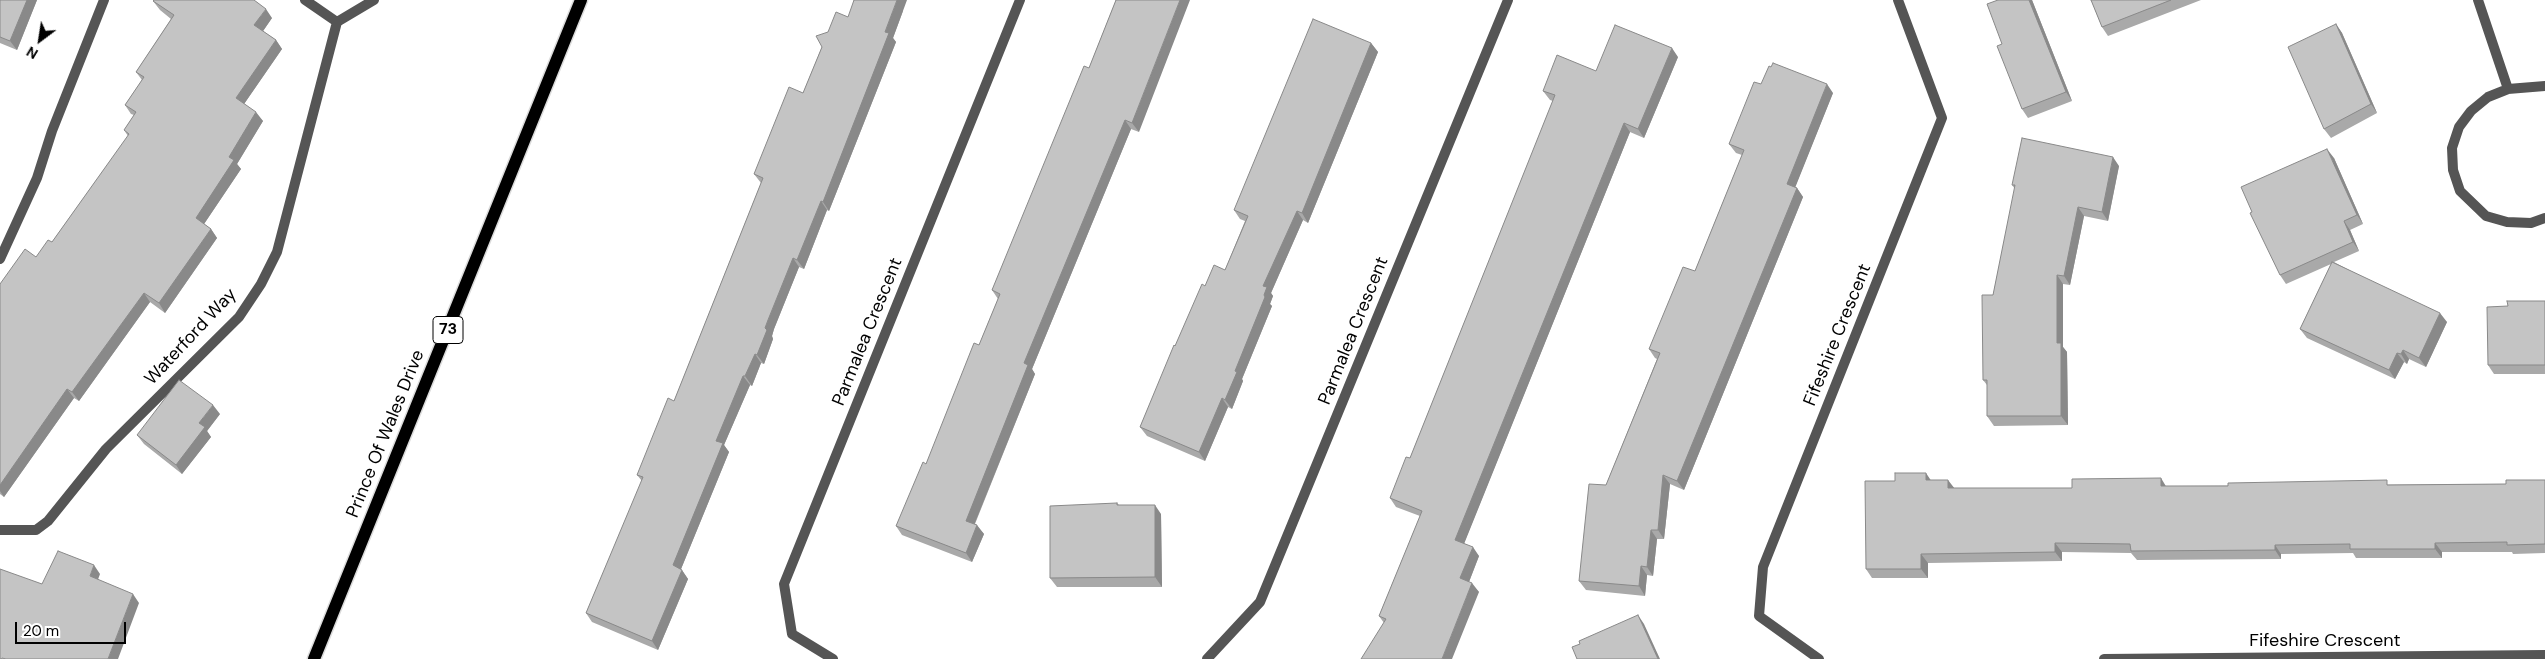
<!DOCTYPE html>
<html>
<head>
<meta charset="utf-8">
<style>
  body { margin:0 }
  #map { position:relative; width:2545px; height:659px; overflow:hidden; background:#fff; font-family:"DM Sans",sans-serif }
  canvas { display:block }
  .north { position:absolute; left:15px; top:15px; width:50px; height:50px; -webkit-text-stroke:4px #fff; paint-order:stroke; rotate:211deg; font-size:14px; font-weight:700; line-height:20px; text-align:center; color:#000 }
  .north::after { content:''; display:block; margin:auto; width:18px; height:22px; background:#000; clip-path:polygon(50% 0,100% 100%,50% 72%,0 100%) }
  .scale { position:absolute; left:15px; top:622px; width:111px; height:22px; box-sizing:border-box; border:2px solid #000; border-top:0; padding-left:6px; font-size:15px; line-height:18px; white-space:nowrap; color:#000; -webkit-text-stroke:4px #fff; paint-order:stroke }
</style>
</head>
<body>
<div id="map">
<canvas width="2545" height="659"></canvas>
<div class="north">N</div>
<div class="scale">20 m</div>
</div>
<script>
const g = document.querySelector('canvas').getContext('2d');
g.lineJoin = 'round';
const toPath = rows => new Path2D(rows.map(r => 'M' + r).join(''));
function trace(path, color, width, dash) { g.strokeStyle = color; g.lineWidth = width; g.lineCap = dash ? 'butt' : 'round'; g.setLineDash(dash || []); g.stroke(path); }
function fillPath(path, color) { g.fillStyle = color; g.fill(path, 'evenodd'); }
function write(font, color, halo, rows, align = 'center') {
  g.font = font + ' "DM Sans",sans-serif'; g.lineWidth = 4; g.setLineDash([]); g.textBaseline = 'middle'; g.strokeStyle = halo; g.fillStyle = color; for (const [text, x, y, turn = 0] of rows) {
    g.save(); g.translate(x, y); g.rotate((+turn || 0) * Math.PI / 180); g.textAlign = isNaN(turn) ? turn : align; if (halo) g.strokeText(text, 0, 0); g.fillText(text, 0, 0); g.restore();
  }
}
const primary = toPath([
  [314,659,581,0]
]);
trace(primary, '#dbdbdb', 15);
trace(toPath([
  [305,0,337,22],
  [2478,0,2508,89],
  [2545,86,2508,89,2488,97,2471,111,2459,127,2452,148,2453,170,2460,191,2486,216,2507,222,2531,223,2545,218],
  [0,259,37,178,52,131,104,0],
  [0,530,36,530,48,521,106,449,239,317,261,284,277,252,337,22,374,0],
  [833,659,792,634,784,584,1020,0],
  [1207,659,1260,602,1508,0],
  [1819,659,1759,616,1763,567,1942,118,1898,0],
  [2104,659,2545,655]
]), '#555', 10);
trace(primary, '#000', 12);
fillPath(toPath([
  [0,0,37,0,17,50,0,43],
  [1116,0,1139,132,1131,129,1032,369,1035,374,975,524,984,534,972,562,902,535,896,526,926,464,979,345,998,299,992,290,1089,68],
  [1998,0,2032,0,2072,101,2028,118,2022,109,2002,44],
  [2091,0,2201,0,2108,36,2102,27],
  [153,1,272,18,263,31,276,40,282,49,244,104,263,121,237,164,241,169,204,224,211,229,217,238,165,313,150,302,79,401,74,398,4,497,0,494,0,284,36,257,52,242,128,136,124,130,134,115,131,114,125,105,142,80,136,72,171,19,160,10],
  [903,11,893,38,896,42,829,211,827,210,804,269,799,267,774,329,772,336,773,339,764,364,761,363,752,386,750,385,724,445,729,452,681,569,688,579,658,650,592,622,586,613,642,481,637,475,674,401,761,183,754,174,803,93,828,32,848,17],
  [2336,24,2342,33,2377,113,2331,138,2324,129],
  [1371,43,1378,52,1308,223,1303,220,1271,293,1273,296,1270,304,1272,306,1242,379,1243,381,1232,409,1228,407,1205,461,1147,436,1140,427,1175,346,1205,286,1225,270,1245,221,1240,219,1234,210],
  [1678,57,1644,138,1630,132,1464,543,1479,556,1469,582,1479,592,1384,623,1379,616,1420,516,1396,507,1390,498,1410,458,1553,101,1550,100,1543,91,1596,71],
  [1761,84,1833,93,1795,187,1797,188,1803,197,1684,490,1670,484,1664,539,1657,539,1653,576,1647,575,1645,596,1586,590,1579,581,1606,485,1657,359,1655,358,1649,349,1695,271,1742,155,1736,153,1729,144],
  [2334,158,2363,224,2350,230,2359,251,2334,262,2447,322,2426,367,2409,359,2407,364,2404,362,2395,379,2307,338,2300,329,2331,264,2286,284,2280,275],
  [2119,166,2108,221,2084,216,2070,285,2063,284,2063,347,2067,352,2068,425,1994,426,1987,416,1987,385,1983,380,1993,295,2015,189,2012,185],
  [2545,301,2545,374,2494,374,2488,365,2508,306],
  [220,414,207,431,211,437,182,474,144,444,137,435],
  [1931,480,1954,488,2072,488,2166,486,2506,484,2545,480,2545,553,2513,554,2512,552,2442,552,2442,558,2356,558,2353,553,2281,554,2281,559,2137,560,2131,553,2062,552,2062,561,1928,563,1928,578,1872,578,1866,569],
  [1117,503,1119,505,1161,514,1162,587,1057,587,1050,578]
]), '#a9a9a9');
fillPath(toPath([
  [27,0,37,0,17,50,10,41],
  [897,0,907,0,893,38,896,42,829,211,823,202],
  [1180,0,1190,0,1139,132,1132,123],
  [2029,0,2032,0,2072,101,2066,92],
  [266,9,272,18,261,34,254,25],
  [2336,24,2342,33,2377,113,2371,104],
  [276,40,282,49,242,107,236,98],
  [1371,43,1378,52,1308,223,1302,213],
  [1672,48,1678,57,1644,138,1638,129],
  [1827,84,1833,93,1793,193,1787,184],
  [256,112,263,121,237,164,241,169,202,227,196,218,229,157],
  [1125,120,1131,129,1032,369,1035,374,972,530,966,521,1024,363],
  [1624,123,1630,132,1462,549,1455,540],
  [2327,149,2334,158,2363,224,2357,215],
  [2113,157,2119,166,2108,221,2102,212],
  [1797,188,1803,197,1684,490,1677,481],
  [821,201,827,210,804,269,797,260],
  [2078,207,2084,216,2070,285,2064,276],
  [1297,211,1303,220,1271,293,1273,296,1270,304,1272,306,1242,379,1243,381,1232,409,1225,400,1235,371,1264,295,1263,286],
  [2344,221,2350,230,2359,251,2353,242],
  [211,229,217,238,165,313,159,303],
  [793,258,799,267,774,329,772,336,773,339,764,364,757,355,765,328],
  [2057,275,2063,284,2063,347,2067,352,2068,425,2061,416,2057,343],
  [144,293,150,302,79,401,72,392],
  [2440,313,2447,322,2426,367,2419,358],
  [2403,350,2409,359,2407,364,2401,354],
  [2397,353,2404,362,2395,379,2389,370],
  [755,354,761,363,752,386,745,376],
  [743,376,750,385,724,445,729,452,679,574,673,565,716,441],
  [67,389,74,398,4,497,0,491,0,485],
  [1222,398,1228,407,1205,461,1199,452],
  [213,405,220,414,207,431,211,437,182,474,176,465,199,423],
  [1926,473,1932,482,1926,480],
  [1663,475,1670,484,1664,539,1658,530],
  [2161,478,2167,488,2161,486],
  [1948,480,1955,489,1948,488],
  [1155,505,1161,514,1162,587,1155,577],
  [977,525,984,534,972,562,966,553],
  [1651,530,1657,539,1653,576,1647,567],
  [2055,543,2062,552,2062,561,2055,552],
  [2435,543,2442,552,2442,558,2435,549],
  [2275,545,2281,554,2281,559,2275,550],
  [1473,547,1479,556,1467,587,1460,578],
  [1921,554,1928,563,1928,578,1921,569],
  [94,565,100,574,96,585,90,576],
  [1641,566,1647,575,1645,596,1639,586],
  [682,570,688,579,658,650,652,641],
  [1472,583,1479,592,1452,659,1442,659],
  [133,594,139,603,118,659,108,659],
  [1638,615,1644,624,1660,659,1658,659]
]), '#898989');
const building = toPath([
  [0,0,27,0,10,41,0,37,0,0],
  [154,0,254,0,266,9,254,25,276,40,236,98,256,112,229,157,234,160,196,218,211,229,159,303,144,293,72,392,67,389,0,485,0,284,25,249,36,257,48,240,52,242,129,134,124,130,136,112,125,105,144,77,136,72,174,15,153,1,154,0],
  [854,0,897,0,885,32,889,33,823,202,821,201,797,260,793,258,768,320,765,328,767,330,757,355,755,354,745,376,743,376,716,441,723,443,673,565,682,570,652,641,586,613,643,477,637,475,668,398,674,401,763,178,754,174,789,87,803,93,822,47,816,36,828,32,836,12,848,17,854,0],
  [1116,0,1180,0,1132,123,1125,120,1024,363,1028,365,966,521,977,525,966,553,896,526,923,462,926,464,974,343,979,345,1000,294,992,290,1084,66,1089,68,1116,0],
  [1998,0,2029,0,2066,92,2022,109,1997,46,2002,44,1987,4,1998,0],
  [2091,0,2171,0,2102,27,2091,0],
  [1313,19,1371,43,1302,213,1297,211,1263,286,1267,287,1264,295,1265,297,1235,371,1237,372,1225,400,1222,398,1199,452,1140,427,1174,345,1175,346,1202,284,1205,286,1214,265,1225,270,1248,216,1234,210,1313,19],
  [2336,24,2371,104,2324,129,2288,47,2336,24],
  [1615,25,1672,48,1638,129,1624,123,1455,540,1473,547,1460,578,1472,583,1442,659,1361,659,1386,619,1379,616,1422,511,1390,498,1406,457,1410,458,1555,95,1543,91,1557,55,1596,71,1615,25],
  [1773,63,1827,84,1787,184,1797,188,1677,481,1663,475,1658,530,1651,530,1647,567,1641,566,1639,586,1579,581,1589,484,1606,485,1660,353,1649,349,1683,267,1695,271,1744,150,1729,144,1754,82,1761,84,1769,66,1771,67,1773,63],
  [2022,138,2113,157,2102,212,2078,207,2064,276,2057,275,2057,343,2061,343,2061,416,1987,416,1987,380,1983,380,1982,295,1993,295,2015,185,2012,185,2022,138],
  [2327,149,2357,215,2344,221,2353,242,2280,275,2250,213,2252,212,2241,187,2327,149],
  [2332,262,2440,313,2419,358,2403,350,2401,354,2397,353,2389,370,2300,329,2332,262],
  [2507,301,2545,301,2545,365,2488,365,2487,307,2508,306,2507,301],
  [179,380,213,405,199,423,205,427,176,465,137,435,179,380],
  [1895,473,1926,473,1926,480,1948,480,1948,488,2072,488,2072,479,2161,478,2161,486,2228,486,2228,483,2387,480,2387,485,2506,484,2506,480,2545,480,2545,544,2507,545,2507,542,2435,543,2435,549,2350,549,2350,544,2275,545,2275,550,2131,551,2130,544,2055,543,2055,552,1921,554,1921,569,1866,569,1865,481,1895,481,1895,473],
  [1117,503,1117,505,1155,505,1155,577,1050,578,1050,506,1117,503],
  [58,551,94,565,90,576,133,594,108,659,6,659,2,658,2,659,0,659,0,569,42,584,58,551],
  [1638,615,1658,659,1577,659,1572,647,1580,644,1579,641,1638,615]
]);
fillPath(building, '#c4c4c4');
trace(building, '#898989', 1);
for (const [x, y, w] of [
  [448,330,30]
]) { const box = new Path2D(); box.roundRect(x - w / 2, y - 13.5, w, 27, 4); g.fillStyle = '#fff'; g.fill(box); trace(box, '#000', 1); }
write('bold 16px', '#000', null, [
  ["73",448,330]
]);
write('18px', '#000', '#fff', [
  ["Parmalea Crescent",1354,331,-68],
  ["Parmalea Crescent",868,332,-68],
  ["Fifeshire Crescent",1838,335,-68],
  ["Waterford Way",191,337,-47],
  ["Prince Of Wales Drive",386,434,-68],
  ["Fifeshire Crescent",2325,641]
]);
</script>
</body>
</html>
